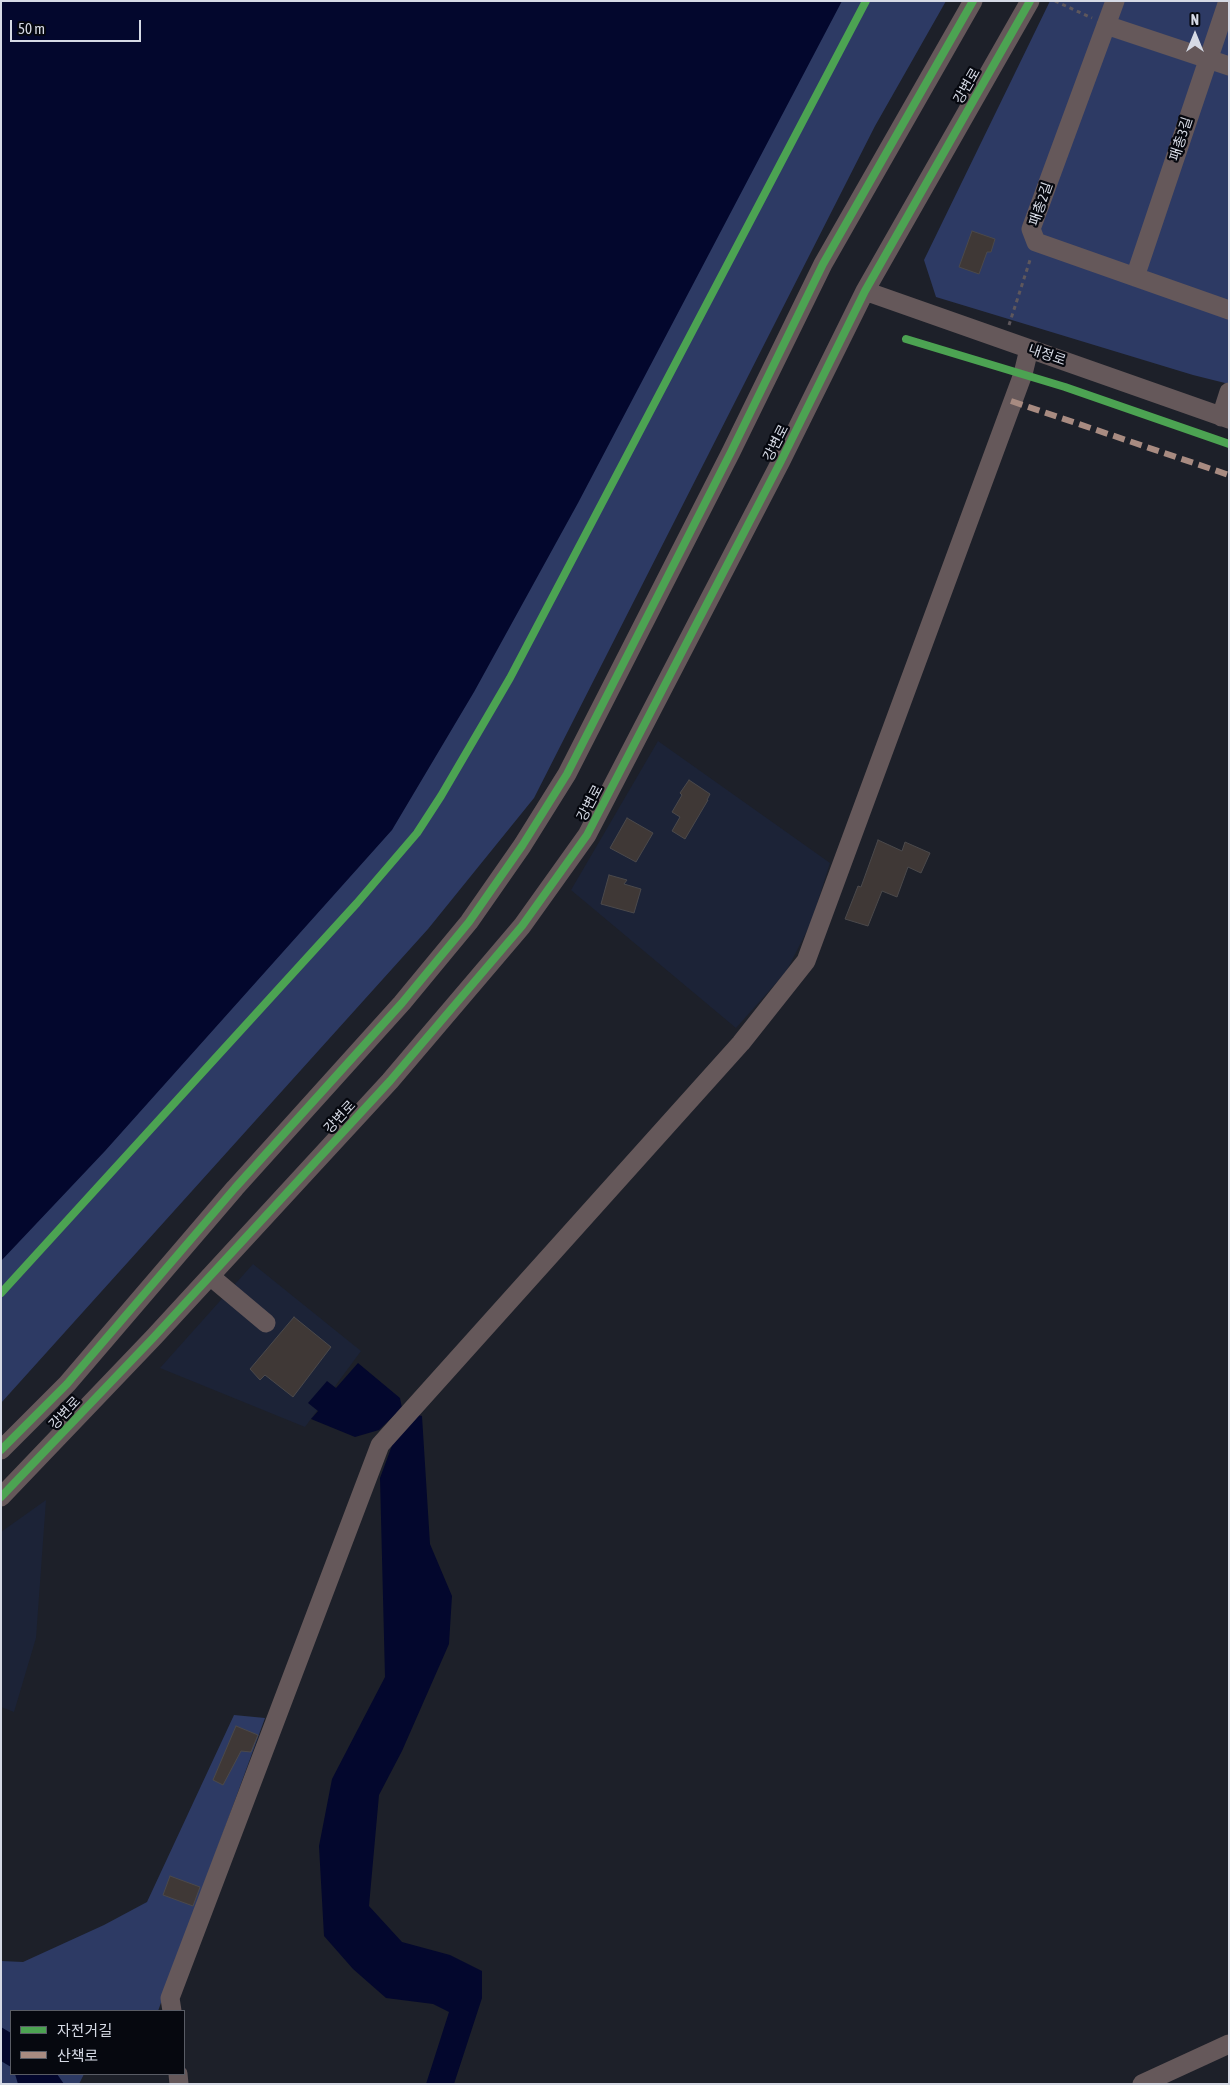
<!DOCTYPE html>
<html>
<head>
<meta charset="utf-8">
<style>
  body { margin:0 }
  #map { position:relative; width:1230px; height:2085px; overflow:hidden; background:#1d2029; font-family:"Asap Condensed","Noto Sans KR",sans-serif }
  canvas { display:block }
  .frame { position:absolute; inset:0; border:2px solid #d6dae5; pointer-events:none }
  .legend { position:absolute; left:10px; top:2010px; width:175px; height:65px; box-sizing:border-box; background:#06080f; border:1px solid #595c65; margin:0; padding:6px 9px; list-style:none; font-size:15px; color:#d6dae5 }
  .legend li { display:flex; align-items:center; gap:10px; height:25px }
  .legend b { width:25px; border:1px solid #595c65 }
  .north { position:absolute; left:1170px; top:10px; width:50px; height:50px; -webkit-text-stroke:4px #06080f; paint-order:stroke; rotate:0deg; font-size:14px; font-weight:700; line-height:20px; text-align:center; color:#d6dae5 }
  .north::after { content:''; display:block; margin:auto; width:18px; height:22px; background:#d6dae5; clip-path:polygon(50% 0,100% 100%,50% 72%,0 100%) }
  .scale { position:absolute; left:10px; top:20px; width:131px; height:22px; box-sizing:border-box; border:2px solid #d6dae5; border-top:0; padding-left:6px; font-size:15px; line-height:18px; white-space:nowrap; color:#d6dae5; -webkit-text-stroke:4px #06080f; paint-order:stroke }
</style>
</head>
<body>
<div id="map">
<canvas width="1230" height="2085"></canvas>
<div class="frame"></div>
<ul class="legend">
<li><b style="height:6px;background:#4ca352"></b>자전거길</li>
<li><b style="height:6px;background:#a88b81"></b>산책로</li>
</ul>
<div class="north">N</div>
<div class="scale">50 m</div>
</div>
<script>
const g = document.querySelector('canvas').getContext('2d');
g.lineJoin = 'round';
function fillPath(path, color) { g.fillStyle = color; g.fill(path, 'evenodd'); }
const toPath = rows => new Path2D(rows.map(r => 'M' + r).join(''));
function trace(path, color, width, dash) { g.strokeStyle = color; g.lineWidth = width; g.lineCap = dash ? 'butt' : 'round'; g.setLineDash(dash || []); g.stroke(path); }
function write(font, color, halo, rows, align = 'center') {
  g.font = font + ' "Asap Condensed","Noto Sans KR",sans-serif'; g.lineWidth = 4.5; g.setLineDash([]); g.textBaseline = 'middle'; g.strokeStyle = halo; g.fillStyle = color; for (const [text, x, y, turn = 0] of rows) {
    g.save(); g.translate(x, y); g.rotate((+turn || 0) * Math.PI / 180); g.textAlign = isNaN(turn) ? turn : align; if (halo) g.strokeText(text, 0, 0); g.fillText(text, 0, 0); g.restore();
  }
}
fillPath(toPath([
  [658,741,830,863,811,923,786,972,736,1028,571,890],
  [253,1264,361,1351,305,1427,160,1368],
  [46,1500,36,1638,14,1712,1,1707,1,1532]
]), '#1c2337');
fillPath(toPath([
  [1,1,946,1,875,126,534,798,428,929,1,1403],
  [1050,1,1229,1,1229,384,1193,375,936,297,924,260],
  [234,1715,265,1718,158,2011,11,2011,11,2074,84,2074,79,2084,1,2084,1,1961,23,1962,104,1925,147,1902]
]), '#2d3a64');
fillPath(toPath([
  [1,1,842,1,578,503,474,692,392,830,105,1151,1,1261],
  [358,1363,400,1398,402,1408,379,1430,355,1437,311,1419,318,1411,308,1403,327,1381,336,1388],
  [413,1414,422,1416,430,1544,452,1596,449,1644,402,1751,379,1795,369,1906,402,1942,450,1955,482,1971,482,1998,454,2084,426,2084,449,2012,433,2004,386,1998,353,1969,324,1936,319,1846,332,1779,385,1677,380,1478,394,1440],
  [1,2027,11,2033,11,2067,1,2061],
  [15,2074,57,2074,64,2084,18,2084]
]), '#03072d');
const building = toPath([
  [972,231,995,239,991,252,987,252,979,274,959,267,972,231],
  [689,780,710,794,707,800,708,800,685,839,672,831,680,817,672,812,682,795,680,793,689,780],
  [627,818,653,833,636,862,610,848,627,818],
  [878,840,902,851,905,842,930,853,921,873,908,867,897,897,882,891,868,926,845,919,858,886,861,887,878,840],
  [609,875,627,880,624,884,641,889,634,913,601,904,609,875],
  [294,1317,331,1347,293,1397,265,1375,260,1380,250,1369,294,1317],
  [236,1726,258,1735,251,1752,241,1751,223,1785,213,1780,236,1726],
  [170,1876,200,1887,193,1906,163,1895,170,1876]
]);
fillPath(building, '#3f3836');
trace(building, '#4b494b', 1);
trace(toPath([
  [1055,1,1092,18],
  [1009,325,1031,257]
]), '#5e575c', 3, [4, 4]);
trace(toPath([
  [1115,1,1031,229,1036,242,1229,310],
  [1106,25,1229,66],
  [1135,277,1228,1],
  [865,291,1229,419],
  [1221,417,1229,392],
  [210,1276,266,1323],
  [1,1450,67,1384,235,1188,402,1003,469,922,522,846,567,774,731,452,823,264,973,1],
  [1,1497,154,1337,390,1081,522,926,587,835,781,461,865,291,1030,1],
  [172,2011,170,1998,380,1445,741,1043,806,961,1023,374,1029,349],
  [178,2074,179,2084],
  [1142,2084,1229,2044]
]), '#65585a', 19);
trace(toPath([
  [1011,401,1229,475]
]), '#a88b81', 6, [12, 6]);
trace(toPath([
  [906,339,1065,387,1229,444],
  [1,1293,357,903,417,833,441,796,510,678,866,1],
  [1,1450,67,1384,235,1188,402,1003,469,922,522,846,567,774,731,452,823,264,973,1],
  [1,1497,154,1337,390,1081,522,926,587,835,781,461,865,291,1030,1]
]), '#4ca352', 8);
write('14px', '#d6dae5', '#06080f', [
  ["강변로",967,86,-60],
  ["패총3길",1181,139,-72],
  ["패총2길",1041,204,-71],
  ["내정로",1047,355,19],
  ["강변로",776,443,-63],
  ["강변로",590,803,-62],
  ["강변로",340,1117,-47],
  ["강변로",65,1413,-47]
]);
</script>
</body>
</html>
